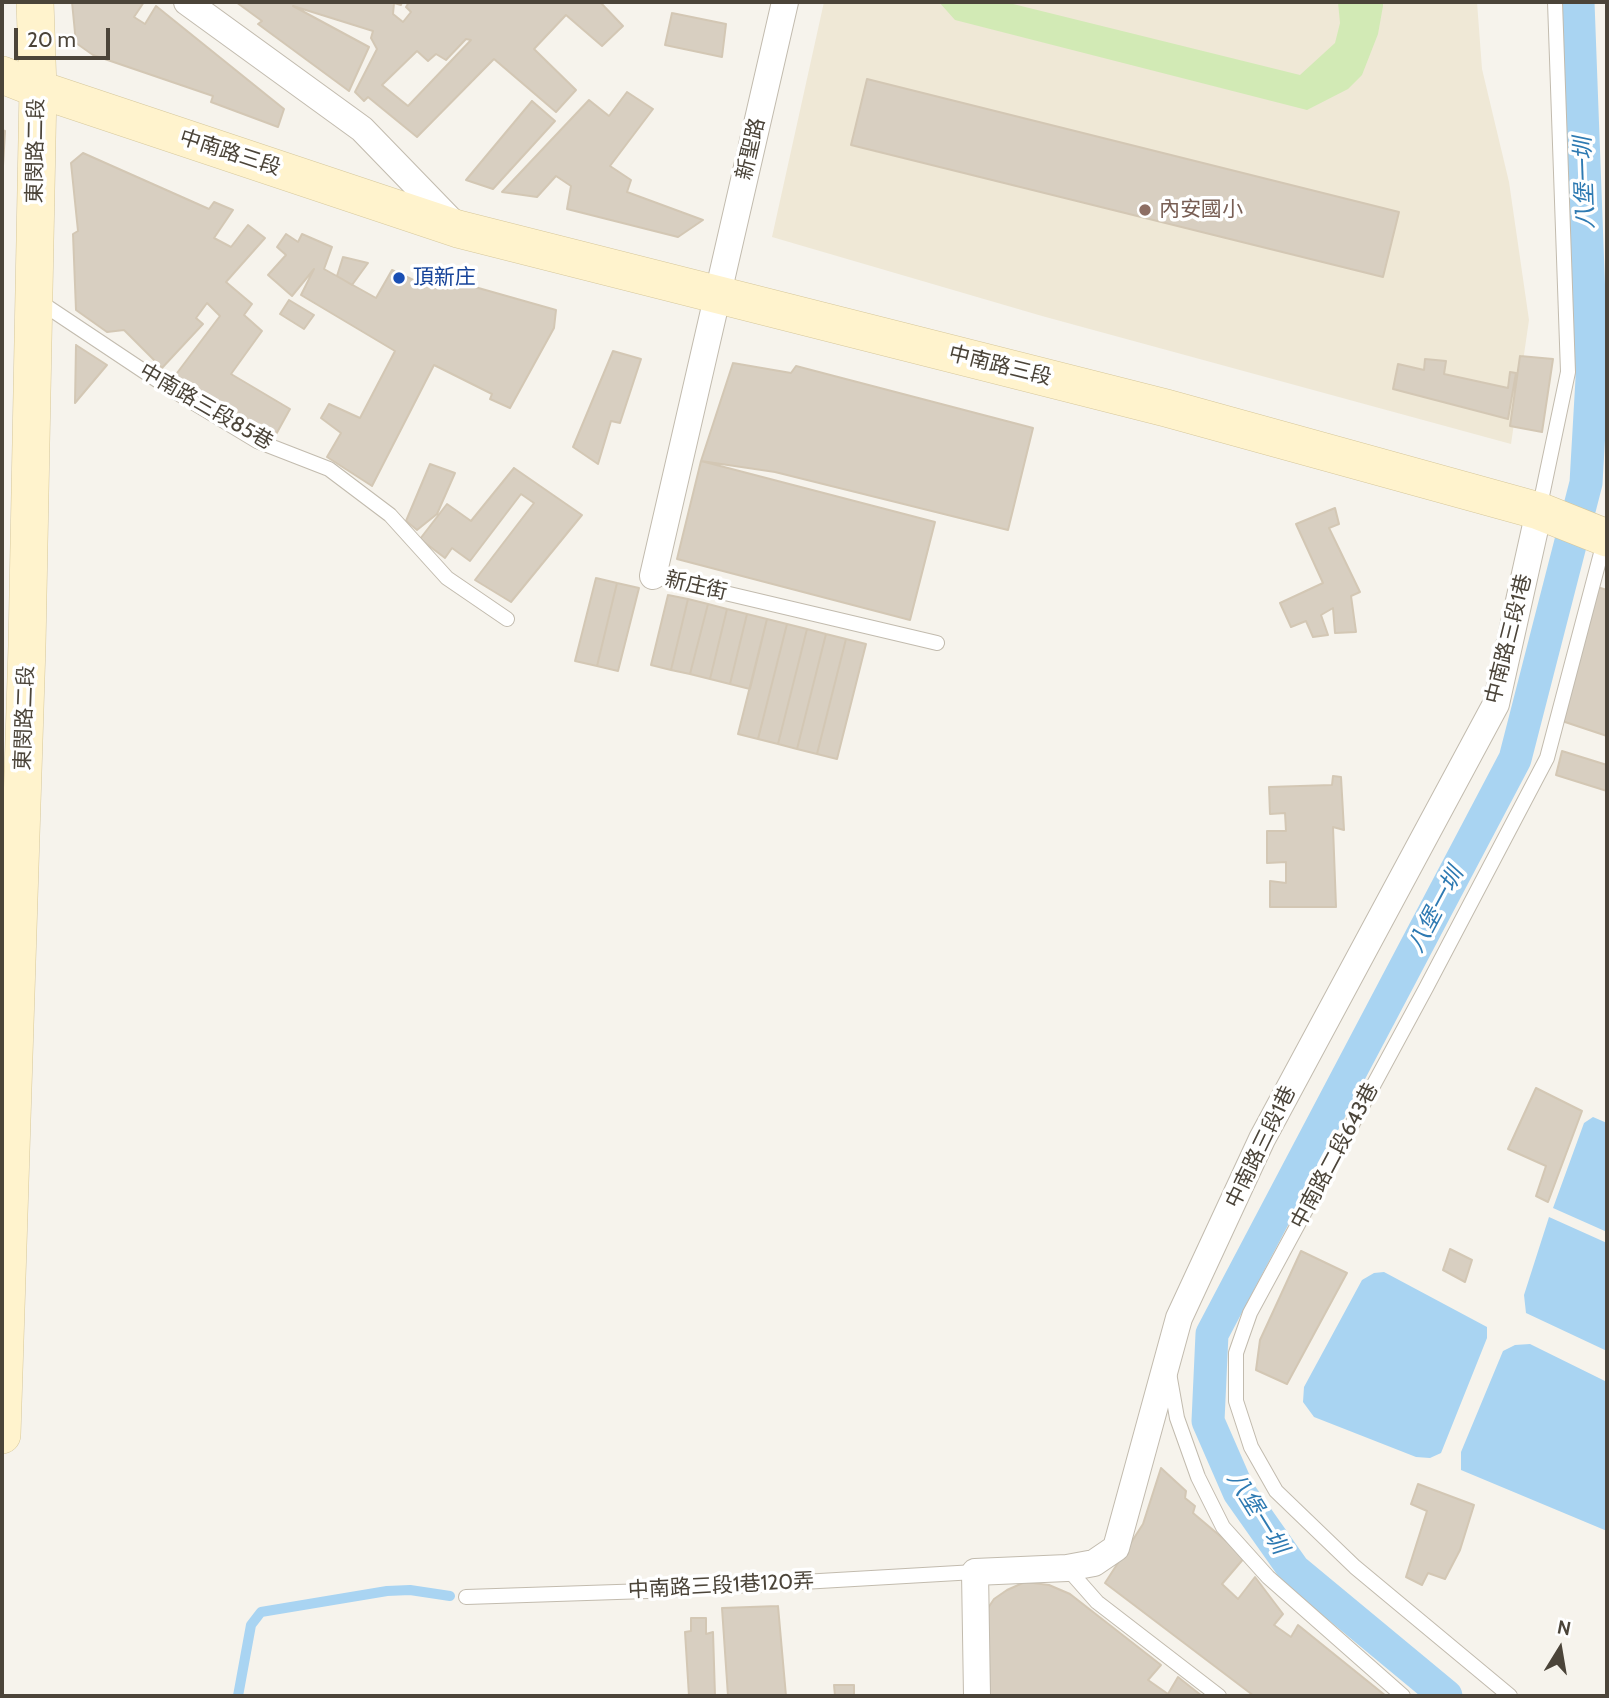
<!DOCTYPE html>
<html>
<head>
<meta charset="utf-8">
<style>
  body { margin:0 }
  #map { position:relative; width:1609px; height:1698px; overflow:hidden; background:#f6f3ec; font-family:Cabin,sans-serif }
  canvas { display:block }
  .frame { position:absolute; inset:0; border:4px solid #4b4439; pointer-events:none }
  .north { position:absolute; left:1525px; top:1614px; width:70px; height:70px; -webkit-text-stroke:5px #fff; paint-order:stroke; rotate:11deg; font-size:19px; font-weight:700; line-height:28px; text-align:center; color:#4b4439 }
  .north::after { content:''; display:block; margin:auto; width:24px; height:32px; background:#4b4439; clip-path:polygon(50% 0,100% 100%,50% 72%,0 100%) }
  .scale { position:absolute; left:14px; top:28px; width:96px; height:32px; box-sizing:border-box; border:4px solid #4b4439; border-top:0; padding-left:9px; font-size:21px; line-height:24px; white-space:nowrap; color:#4b4439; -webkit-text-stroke:5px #fff; paint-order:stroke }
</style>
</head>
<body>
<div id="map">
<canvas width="1609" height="1698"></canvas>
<div class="frame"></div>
<div class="north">N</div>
<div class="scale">20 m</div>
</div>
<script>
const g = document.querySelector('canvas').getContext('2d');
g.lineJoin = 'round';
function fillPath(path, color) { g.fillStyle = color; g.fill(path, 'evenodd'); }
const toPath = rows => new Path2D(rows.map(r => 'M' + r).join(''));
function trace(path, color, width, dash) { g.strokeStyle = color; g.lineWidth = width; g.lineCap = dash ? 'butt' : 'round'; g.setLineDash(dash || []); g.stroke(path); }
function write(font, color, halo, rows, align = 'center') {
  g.font = font + ' Cabin,"Noto Sans TC",sans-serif'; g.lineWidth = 7; g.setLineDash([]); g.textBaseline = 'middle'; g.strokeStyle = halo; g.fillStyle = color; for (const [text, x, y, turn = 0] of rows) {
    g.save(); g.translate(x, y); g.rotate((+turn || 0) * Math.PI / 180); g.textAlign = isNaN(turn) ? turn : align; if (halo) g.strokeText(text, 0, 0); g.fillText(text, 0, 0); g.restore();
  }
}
fillPath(toPath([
  [824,2,1477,2,1482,69,1509,182,1529,320,1511,444,1042,316,772,237]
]), '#efe8d6');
fillPath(toPath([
  [939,2,1005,2,1300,75,1335,43,1340,23,1338,2,1383,2,1383,6,1378,34,1362,75,1348,89,1307,110,955,20]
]), '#d2eab5');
fillPath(toPath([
  [1593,1117,1607,1123,1607,1232,1553,1208,1584,1123],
  [1549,1217,1607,1243,1607,1351,1526,1313,1524,1295],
  [1384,1272,1487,1327,1487,1338,1441,1453,1430,1458,1416,1457,1314,1417,1303,1402,1304,1387,1362,1280,1374,1273],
  [1530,1344,1607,1382,1607,1531,1461,1470,1461,1452,1503,1351,1515,1345]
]), '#a9d4f2');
trace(toPath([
  [238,1696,251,1625,261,1612,387,1591,410,1590,450,1596]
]), '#a9d4f2', 10);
trace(toPath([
  [1446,1696,1294,1570,1239,1492,1208,1421,1212,1334,1515,759,1586,483,1592,379,1578,2]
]), '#a9d4f2', 33);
const building = toPath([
  [72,2,144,2,134,17,145,24,156,6,284,109,278,127,211,102,213,96,93,55,76,43,72,2],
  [236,2,402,2,401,5,394,3,393,14,403,22,411,12,406,7,409,2,600,2,623,26,602,46,566,15,534,49,576,90,556,112,494,59,417,137,368,97,364,101,355,92,377,49,371,38,373,31,293,6,369,47,349,91,258,24,262,21,236,2],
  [466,39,471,40,408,106,382,85,417,51,428,61,436,54,446,60,466,39],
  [672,13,726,24,722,57,665,45,672,13],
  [867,79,1399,212,1383,277,851,145,867,79],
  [627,92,653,109,610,166,631,180,627,192,703,220,678,237,567,209,571,186,556,176,537,197,502,192,589,100,609,116,627,92],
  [532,101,555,121,493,189,466,180,532,101],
  [2,130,5,131,2,183,2,130],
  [83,153,209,209,214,202,233,210,214,238,231,247,248,225,265,238,226,282,252,304,244,315,262,331,231,374,290,409,274,438,206,398,205,405,171,381,220,316,207,303,196,318,203,324,162,368,124,330,107,332,76,310,73,234,78,231,71,163,83,153],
  [286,234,298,242,302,234,332,247,324,269,376,298,392,270,422,284,429,274,556,310,554,328,510,408,490,399,492,394,434,365,372,486,327,457,341,433,321,418,329,404,360,418,395,351,301,295,314,269,292,296,268,275,286,255,277,247,286,234],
  [343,257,368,263,352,285,337,276,343,257],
  [289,300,314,315,304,329,280,314,289,300],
  [76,345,107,365,75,403,76,345],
  [613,351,641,359,620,423,611,421,598,464,573,447,613,351],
  [1520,356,1553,359,1542,432,1510,426,1520,356],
  [1425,359,1446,361,1444,374,1508,388,1510,372,1516,373,1508,419,1393,389,1398,364,1424,370,1425,359],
  [733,363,791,373,796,366,1033,428,1008,530,775,472,701,461,733,363],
  [701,461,935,522,910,620,677,559,701,461],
  [430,464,455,473,437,514,417,530,406,521,430,464],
  [514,468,582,515,511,602,475,580,534,503,521,494,470,561,452,548,445,558,420,539,447,504,471,521,514,468],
  [1335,508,1339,524,1329,528,1360,592,1351,596,1356,632,1335,633,1333,608,1321,615,1328,635,1313,637,1306,621,1291,627,1280,603,1323,583,1296,524,1335,508],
  [596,578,617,583,597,666,575,661,596,578],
  [617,583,639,588,618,671,597,666,617,583],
  [1597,587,1607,590,1607,736,1562,721,1597,587],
  [668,595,688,599,671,670,651,665,668,595],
  [688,599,708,604,690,674,671,670,688,599],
  [708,604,727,609,710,679,690,674,708,604],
  [727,609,747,614,730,684,710,679,727,609],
  [747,614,767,619,750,689,730,684,747,614],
  [767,619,787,624,758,739,738,734,767,619],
  [787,624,807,629,778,744,758,739,787,624],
  [807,629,826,634,797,749,778,744,807,629],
  [826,634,846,639,817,754,797,749,826,634],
  [846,639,866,644,837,759,817,754,846,639],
  [1562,751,1607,765,1607,791,1556,775,1562,751],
  [1333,776,1341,777,1344,830,1333,827,1336,907,1270,907,1270,881,1286,883,1286,862,1267,863,1267,831,1286,831,1285,813,1270,814,1269,787,1332,785,1333,776],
  [1536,1088,1582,1111,1548,1202,1536,1196,1546,1166,1508,1149,1536,1088],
  [1450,1249,1472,1260,1465,1282,1443,1270,1450,1249],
  [1301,1251,1347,1273,1287,1384,1256,1370,1260,1340,1301,1251],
  [1161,1468,1186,1491,1185,1498,1195,1506,1193,1513,1245,1557,1222,1584,1238,1599,1255,1577,1283,1614,1274,1625,1291,1637,1298,1625,1386,1696,1254,1696,1105,1583,1143,1524,1161,1468],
  [1418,1484,1474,1505,1460,1550,1445,1579,1428,1573,1422,1585,1406,1577,1427,1511,1411,1504,1418,1484],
  [1025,1582,1049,1585,1070,1594,1161,1665,1148,1680,1168,1694,1178,1677,1202,1696,985,1696,984,1614,994,1599,1007,1590,1025,1582],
  [778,1606,786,1696,728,1696,722,1608,778,1606],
  [691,1618,706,1618,706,1634,713,1632,715,1696,689,1696,685,1632,691,1631,691,1618],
  [834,1685,854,1685,854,1696,835,1696,834,1685]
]);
fillPath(building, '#d8cfc1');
trace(building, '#d3c7b4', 2);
const lane = toPath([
  [37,300,169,388,257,441,329,469,390,515,447,578,507,619],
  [1539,510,1568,372,1555,2],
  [653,576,937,643],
  [1169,1373,1177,1418,1198,1477,1223,1527,1268,1577,1403,1696],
  [1067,1568,1097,1602,1219,1696],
  [466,1597,647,1591,975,1572],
  [1510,1696,1355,1567,1276,1491,1251,1447,1236,1401,1236,1353,1250,1313,1426,988,1547,758,1605,538]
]);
const street = toPath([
  [187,2,362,129,455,225],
  [653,576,785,2],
  [977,1696,975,1572,1067,1568,1094,1563,1116,1548,1179,1318,1262,1139,1496,704,1539,511]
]);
const secondary = toPath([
  [2,75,38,89,458,229,1166,408,1539,511,1607,538],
  [2,1435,27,646,38,89,35,2]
]);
trace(lane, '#c2bbae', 16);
trace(street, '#c2bbae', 28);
trace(secondary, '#d6c79b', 38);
trace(lane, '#fff', 14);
trace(street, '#fff', 26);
trace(secondary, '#fff3cd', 37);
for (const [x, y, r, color] of [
  [1145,210,7,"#8d6e63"],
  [399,278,7,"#1a4fb4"]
]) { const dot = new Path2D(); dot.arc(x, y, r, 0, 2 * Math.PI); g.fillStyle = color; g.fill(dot); trace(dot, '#fff', 2.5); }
write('21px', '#4b4439', '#fff', [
  ["新聖路",751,149,-77],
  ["東閔路二段",36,151,-89],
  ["中南路三段",230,153,18],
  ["中南路三段",1000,366,14],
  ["中南路三段85巷",206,407,30],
  ["新庄街",696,586,13],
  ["中南路三段1巷",1509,639,-76],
  ["東閔路二段",25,718,-88],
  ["中南路三段1巷",1261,1147,-64],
  ["中南路二段643巷",1335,1156,-62],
  ["中南路三段1巷120弄",721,1586,-3]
]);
write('21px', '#785e54', '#fff', [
  ["內安國小",1159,210]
], 'left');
write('21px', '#164399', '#fff', [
  ["頂新庄",413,278]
], 'left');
write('italic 23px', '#2e7ab2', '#fff', [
  ["八堡一圳",1585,183,-92],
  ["八堡一圳",1436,910,-62],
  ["八堡一圳",1257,1513,58]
]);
</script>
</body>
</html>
